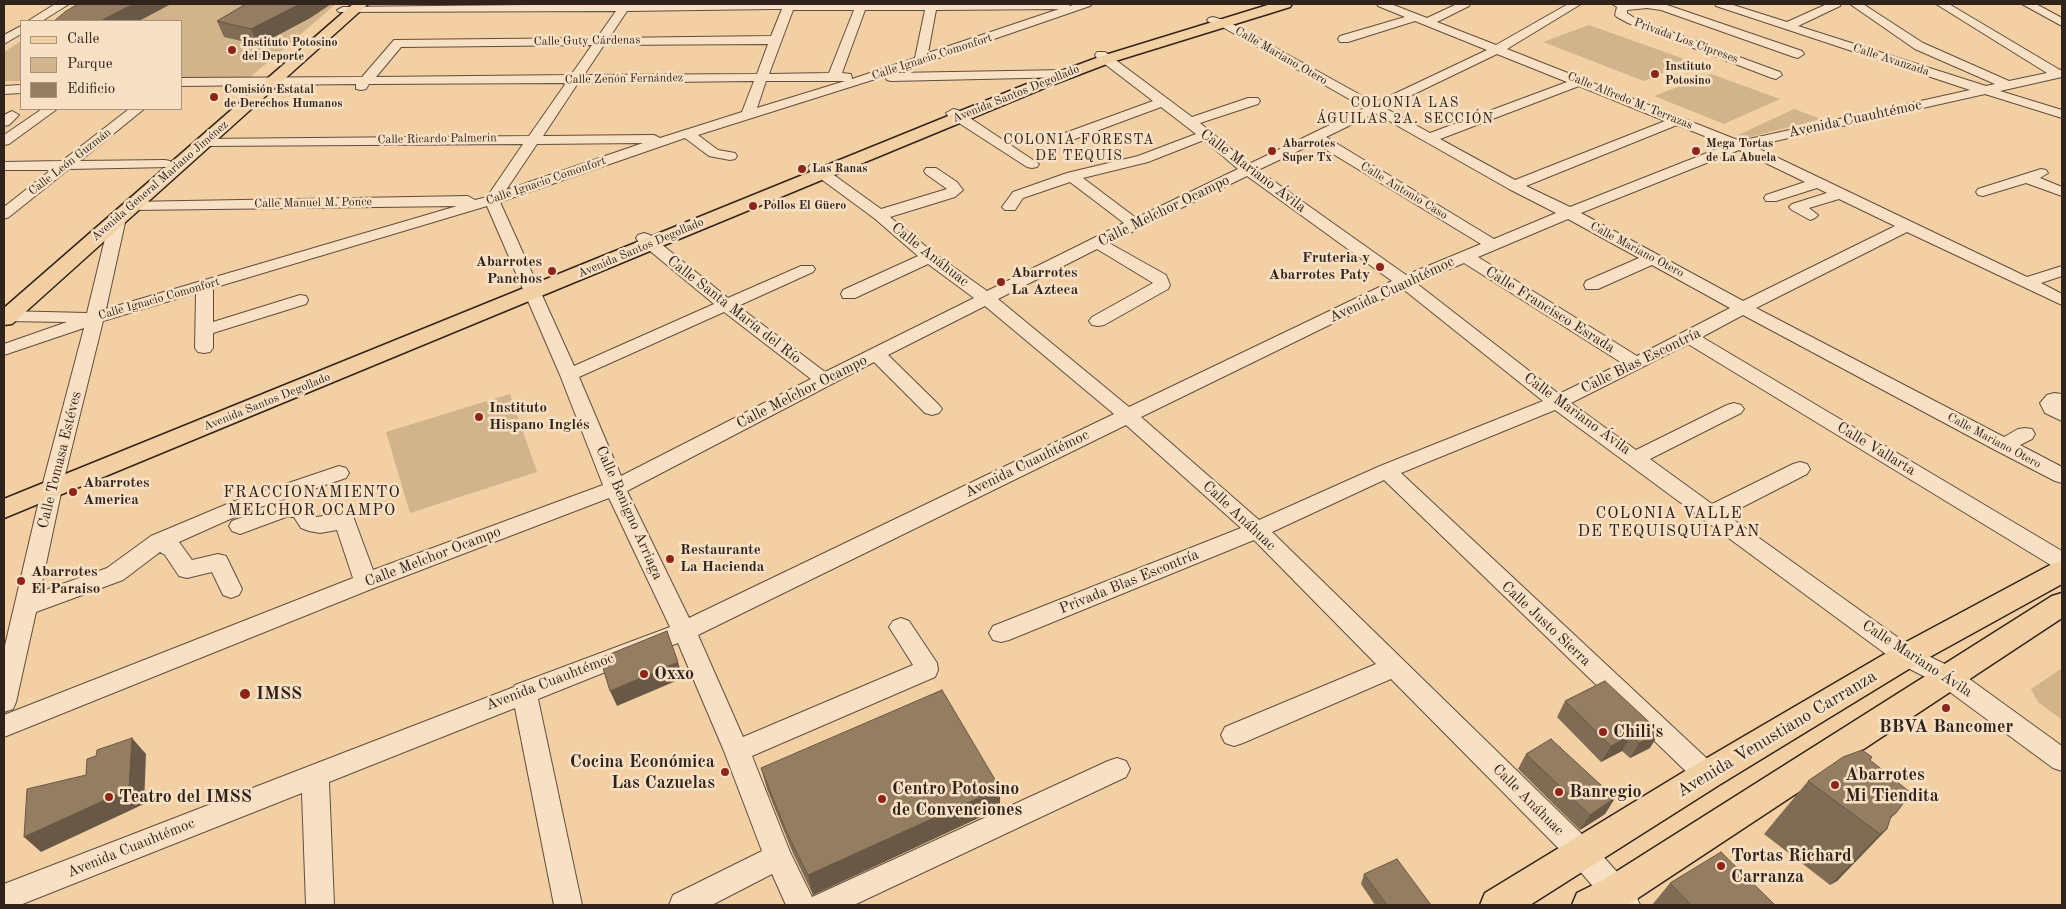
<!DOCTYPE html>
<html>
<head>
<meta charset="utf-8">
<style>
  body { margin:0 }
  #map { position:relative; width:2066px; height:909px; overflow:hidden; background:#f2d0a3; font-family:"Old Standard TT",serif }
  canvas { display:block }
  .frame { position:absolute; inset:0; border:5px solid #30231c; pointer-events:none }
  .legend { position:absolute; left:20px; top:20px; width:162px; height:90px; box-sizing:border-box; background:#f7e0c3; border:1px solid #a79480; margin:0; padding:6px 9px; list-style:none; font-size:15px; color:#30231c }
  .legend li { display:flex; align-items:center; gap:10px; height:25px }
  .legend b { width:25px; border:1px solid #a79480 }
</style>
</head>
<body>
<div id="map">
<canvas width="2066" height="909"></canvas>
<div class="frame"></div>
<ul class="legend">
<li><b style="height:6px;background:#f2d0a3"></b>Calle</li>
<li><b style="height:14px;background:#d1b38c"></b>Parque</li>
<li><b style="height:14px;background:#957d62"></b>Edificio</li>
</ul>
</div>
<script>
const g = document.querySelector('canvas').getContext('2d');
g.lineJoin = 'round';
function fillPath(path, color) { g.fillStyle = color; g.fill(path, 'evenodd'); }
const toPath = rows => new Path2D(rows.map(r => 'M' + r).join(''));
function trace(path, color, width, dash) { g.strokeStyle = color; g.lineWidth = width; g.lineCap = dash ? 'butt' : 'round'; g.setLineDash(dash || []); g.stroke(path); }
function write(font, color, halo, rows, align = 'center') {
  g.font = font + ' "Old Standard TT",serif'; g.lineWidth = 5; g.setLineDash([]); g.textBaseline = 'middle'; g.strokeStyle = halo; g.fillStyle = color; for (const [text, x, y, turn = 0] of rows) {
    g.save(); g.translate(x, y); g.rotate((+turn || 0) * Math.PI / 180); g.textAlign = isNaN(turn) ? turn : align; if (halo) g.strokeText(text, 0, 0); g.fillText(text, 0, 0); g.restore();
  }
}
fillPath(toPath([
  [82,4,336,4,248,79,181,79,181,21,54,21],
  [1589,25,1690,61,1644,81,1543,42],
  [21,41,21,81,4,81,4,52],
  [1711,74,1780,99,1724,124,1654,96],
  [1794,109,1821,119,1746,138,1738,135],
  [510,394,537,472,410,513,386,432],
  [2062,668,2062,720,2038,702,2031,689]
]), '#d1b38c');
const minor = toPath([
  [55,4,69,4,42,21,28,21,55,4],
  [621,4,1068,4,1070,6,1076,4,1092,4,1090,6,895,73,1066,70,1070,71,1072,74,1070,77,891,81,887,80,885,76,698,135,718,150,735,153,737,156,735,159,730,160,709,156,685,138,500,202,574,366,714,304,638,241,636,238,638,235,644,233,650,235,728,298,801,266,813,266,815,269,813,272,738,306,825,372,974,298,928,264,855,298,843,298,841,294,843,290,918,256,874,218,810,171,808,168,810,165,820,165,881,209,947,189,926,174,924,171,926,168,936,168,957,182,963,190,955,197,890,217,935,254,987,291,1124,223,1070,182,1023,198,1015,210,1005,210,1002,207,1013,192,1067,173,1138,156,1196,134,1161,107,1064,143,1054,143,1052,140,1054,137,1153,101,1097,58,1095,55,1097,52,1105,52,1192,117,1248,98,1258,98,1260,101,1258,104,1200,123,1249,164,1365,108,1219,25,1209,22,1207,20,1209,18,1213,17,1227,21,1375,103,1487,50,1415,21,1348,42,1340,42,1338,39,1340,36,1405,17,1378,6,1377,4,1391,4,1427,18,1457,4,1470,4,1469,6,1437,22,1496,45,1568,4,1581,4,1507,49,1740,141,1970,90,1716,6,1715,4,1730,4,1787,22,1827,4,1841,4,1840,6,1798,26,1986,86,1995,84,1915,49,1850,4,1863,4,1923,43,2009,81,2047,73,1936,4,1949,4,2060,70,2062,69,2062,77,2000,91,2062,110,2062,118,1985,94,1753,146,2027,277,2062,266,2062,276,2041,283,2062,294,2062,305,1907,232,1756,308,2004,437,2018,429,2025,428,2032,429,2035,434,2032,439,2020,445,2062,467,2062,483,2055,481,1997,451,1743,315,1702,337,2062,551,2062,569,2054,567,1688,344,1571,403,1636,450,1727,405,1734,403,1741,405,1744,409,1741,413,1650,459,1712,504,1793,464,1800,462,1807,464,1810,469,1807,474,1727,515,1914,649,1957,670,2062,746,2062,771,2053,768,1939,684,1898,663,1555,410,1401,473,1716,767,1720,775,1716,783,1707,787,1698,783,1384,480,1272,532,1592,844,1626,882,1636,895,1640,905,1609,905,1572,862,1391,679,1243,743,1234,746,1225,743,1221,735,1225,727,1376,664,1254,540,1009,640,1001,642,993,640,989,633,993,626,1241,528,1126,425,698,635,743,737,913,665,889,627,893,621,901,618,909,621,937,663,938,670,935,677,752,756,790,852,812,897,1108,761,1117,758,1126,761,1130,769,1126,777,854,905,786,905,772,874,712,905,669,905,673,895,762,851,724,751,678,643,538,699,582,905,554,905,515,708,329,782,334,905,306,905,302,793,20,905,4,905,4,884,514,687,515,685,670,627,609,498,374,588,4,737,4,715,353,578,337,530,320,533,309,531,301,528,294,517,286,517,240,534,232,531,229,526,232,521,285,502,307,505,316,517,345,513,353,516,373,570,603,485,560,375,487,206,213,288,213,322,300,295,306,296,308,300,306,304,213,333,213,348,210,352,204,353,198,352,195,348,196,293,103,321,64,479,40,592,107,568,151,536,232,502,339,466,346,468,349,473,346,478,246,512,179,542,192,560,218,554,226,556,242,589,239,595,231,598,223,595,212,572,187,578,179,576,165,555,160,552,123,580,36,612,16,702,13,709,4,712,4,650,44,479,84,328,4,355,4,344,67,322,4,321,4,311,87,313,110,218,113,215,118,213,123,215,126,218,106,309,457,206,133,210,128,208,125,205,128,202,468,196,475,200,487,197,523,144,205,146,200,145,198,142,200,139,529,136,566,83,369,84,366,89,361,90,356,89,356,84,181,86,181,78,362,77,394,40,597,38,616,11,339,12,337,10,343,7,621,4],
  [772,9,782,9,771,36,609,38,627,11,772,9],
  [1059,9,928,53,936,10,1059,9],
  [793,10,854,10,829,73,769,74,793,10],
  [865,10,925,10,915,58,852,79,851,74,842,73,865,10],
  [768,44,757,74,584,75,604,45,768,44],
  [592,45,571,75,376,77,401,47,592,45],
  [1497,54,1567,82,1430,133,1385,108,1497,54],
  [754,81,742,112,660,138,654,135,543,136,578,83,754,81],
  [766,81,845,81,757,108,766,81],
  [1579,86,1665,121,1515,180,1440,139,1579,86],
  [1375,113,1509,189,1556,213,1494,239,1326,137,1375,113],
  [1677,125,1727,145,1570,207,1526,186,1677,125],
  [1204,140,1238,169,1136,218,1083,178,1148,162,1204,140],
  [643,143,506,190,537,144,643,143],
  [1315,143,1481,244,1406,275,1258,170,1315,143],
  [1739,150,1805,182,1766,195,1764,198,1766,201,1776,201,1817,188,1827,193,1792,204,1789,207,1792,210,1810,220,1815,218,1818,215,1809,208,1839,199,1895,226,1743,301,1581,213,1739,150],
  [1247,176,1392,281,1129,407,998,299,1097,249,1153,283,1092,317,1089,321,1092,325,1098,326,1104,325,1168,289,1170,285,1166,275,1109,243,1247,176],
  [1568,219,1639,258,1586,281,1584,285,1586,289,1598,289,1652,265,1730,308,1637,356,1478,257,1568,219],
  [1464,263,1622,363,1559,394,1416,283,1464,263],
  [1403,289,1543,401,1380,466,1259,520,1141,417,1403,289],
  [985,306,1114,414,689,618,627,491,874,362,925,413,932,415,939,413,942,409,939,405,888,355,985,306],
  [724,312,811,379,621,476,579,377,724,312],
  [1612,4,1667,5,1802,51,1804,54,1798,58,1794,57,1661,10,1647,8,1627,10,1627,13,1636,19,1780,72,1782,75,1776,79,1772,78,1628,23,1617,17,1615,15,1617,7,1612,4],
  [2022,4,2036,4,2062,18,2062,26,2022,4],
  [21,26,21,34,4,44,4,35,21,26],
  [21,85,21,93,4,94,4,86,21,85],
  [42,109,57,109,9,144,4,145,4,135,42,109],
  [129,109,144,109,80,161,165,160,170,161,172,164,170,167,69,169,9,217,4,219,4,207,51,170,4,170,4,162,62,161,129,109],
  [953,109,958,110,1039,164,1037,167,1032,168,1027,167,948,116,946,113,953,109],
  [12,111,19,115,9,125,4,126,4,115,12,111],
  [2041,169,2046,170,2048,173,2040,178,2062,187,2062,196,2026,183,1983,196,1978,195,1976,192,1978,189,2041,169],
  [2054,393,2062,394,2062,406,2061,406,2062,421,2045,413,2040,403,2047,395,2054,393]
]);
const major = toPath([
  [353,4,368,4,12,324,4,325,4,308,353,4],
  [1271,4,1292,4,1290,7,1112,62,1049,86,4,518,4,499,1037,80,1102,56,1271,4],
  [2062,561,2062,584,1917,664,1719,785,1530,905,1480,905,1485,893,1695,765,1895,648,2052,564,2062,561],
  [2062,593,2062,618,1629,904,1572,905,1577,893,1603,880,2052,596,2062,593]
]);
trace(minor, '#604e3e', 2);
trace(major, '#30231c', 3);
fillPath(minor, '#f7e0c3');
fillPath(major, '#f2d0a3');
fillPath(toPath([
  [246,4,331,4,310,18,259,45,224,37,217,21],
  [1605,681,1650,748,1630,758,1622,751,1601,762,1557,717,1565,701],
  [1526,754,1615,798,1605,814,1580,830,1518,769],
  [1870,760,1896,813,1889,820,1887,829,1837,881,1830,885,1764,834,1808,781],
  [761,768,1000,808,813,895,792,851,767,789],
  [1364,874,1431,905,1375,905,1361,884],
  [1670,883,1775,905,1652,905]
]), '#806c54');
fillPath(toPath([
  [133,4,171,4,139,21,100,21],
  [300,4,331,4,310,18,259,45,251,29],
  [678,662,683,678,617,706,610,691],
  [1660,732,1650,748,1630,758,1639,743],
  [1631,735,1622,751,1601,762,1611,746],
  [132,738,146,754,144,804,41,852,24,837],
  [1000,788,1000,808,813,895,808,875],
  [1615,798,1605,814,1580,830,1590,815],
  [1887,829,1837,881,1830,885,1880,834]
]), '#685845');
const building = toPath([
  [78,4,133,4,100,21,84,21,83,20,79,21,54,21,66,11,78,4],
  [246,4,300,4,251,29,217,21,246,4],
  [667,631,678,662,610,691,600,658,667,631],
  [1605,681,1660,732,1639,743,1631,735,1611,746,1565,701,1605,681],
  [942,690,1000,788,808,875,786,831,761,768,942,690],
  [132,738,129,789,24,837,27,789,86,775,87,759,96,756,97,750,132,738],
  [1551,739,1615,798,1590,815,1526,754,1551,739],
  [1862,750,1872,757,1870,760,1911,793,1896,813,1891,816,1887,829,1880,834,1808,781,1843,757,1862,750],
  [1721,852,1775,905,1691,905,1670,883,1721,852],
  [1397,859,1431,905,1387,905,1364,874,1397,859]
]);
fillPath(building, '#957d62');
trace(building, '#685845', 1);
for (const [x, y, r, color] of [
  [232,50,5,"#8f2418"],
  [1655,74,5,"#8f2418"],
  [214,97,5,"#8f2418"],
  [1272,151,5,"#8f2418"],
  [1696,151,5,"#8f2418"],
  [802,169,5,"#8f2418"],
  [753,206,5,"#8f2418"],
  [1380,267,5,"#8f2418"],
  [552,271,5,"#8f2418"],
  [1001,282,5,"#8f2418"],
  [479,417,5,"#8f2418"],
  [73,492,5,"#8f2418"],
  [670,559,5,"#8f2418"],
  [21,581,5,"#8f2418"],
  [644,674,5,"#8f2418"],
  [245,694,6,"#8f2418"],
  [1946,708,5,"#8f2418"],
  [1603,732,5,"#8f2418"],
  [725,772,5,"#8f2418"],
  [1835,785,5,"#8f2418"],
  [1559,792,5,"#8f2418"],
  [109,797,5,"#8f2418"],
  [882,799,5,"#8f2418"],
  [1721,866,5,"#8f2418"]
]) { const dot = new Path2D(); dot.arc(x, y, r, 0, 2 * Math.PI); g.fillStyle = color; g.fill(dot); trace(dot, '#f7e0c3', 2); }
write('12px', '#30231c', '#f7e0c3', [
  ["Calle Guty Cárdenas",587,41,-1],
  ["Privada Los Cipreses",1686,41,20],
  ["Calle Mariano Otero",1281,56,30],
  ["Calle Ignacio Comonfort",932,57,-18],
  ["Calle Avanzada",1891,60,18],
  ["Calle Zenón Fernández",624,79,-1],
  ["Avenida Santos Degollado",1016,94,-22],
  ["Calle Alfredo M. Terrazas",1630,101,22],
  ["Calle Ricardo Palmerin",437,139,-1],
  ["Calle León Guzmán",70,162,-38],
  ["Avenida General Mariano Jiménez",160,181,-41],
  ["Calle Ignacio Comonfort",546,181,-19],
  ["Calle Antonio Caso",1404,191,31],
  ["Calle Manuel M. Ponce",313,203,-1],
  ["Avenida Santos Degollado",641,248,-23],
  ["Calle Mariano Otero",1637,250,28],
  ["Calle Ignacio Comonfort",159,299,-16],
  ["Avenida Santos Degollado",267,402,-22],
  ["Calle Mariano Otero",1994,441,28]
]);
write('bold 12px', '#30231c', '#f7e0c3', [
  ["Instituto Potosino",242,43],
  ["del Deporte",242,57],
  ["Instituto",1665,67],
  ["Potosino",1665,81],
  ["Comisión Estatal",224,90],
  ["de Derechos Humanos",224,104],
  ["Abarrotes",1282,144],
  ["Super Tx",1282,158],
  ["Mega Tortas",1706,144],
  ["de La Abuela",1706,158],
  ["Las Ranas",812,169],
  ["Pollos El Güero",763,206]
], 'left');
g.letterSpacing = '1px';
write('14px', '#30231c', '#f7e0c3', [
  ["COLONIA LAS",1405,103],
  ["ÁGUILAS 2A. SECCIÓN",1405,119],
  ["COLONIA FORESTA",1079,140],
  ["DE TEQUIS",1079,156]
]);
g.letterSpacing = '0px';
write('15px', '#30231c', '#f7e0c3', [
  ["Avenida Cuauhtémoc",1855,119,-12],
  ["Calle Mariano Ávila",1253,171,37],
  ["Calle Melchor Ocampo",1164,211,-26],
  ["Calle Anáhuac",930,255,38],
  ["Avenida Cuauhtémoc",1392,290,-25],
  ["Calle Santa María del Río",734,310,38],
  ["Calle Francisco Esrada",1550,310,32],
  ["Calle Blas Escontría",1641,361,-26],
  ["Calle Melchor Ocampo",802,392,-27],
  ["Calle Mariano Ávila",1577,414,36],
  ["Calle Vallarta",1876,449,31],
  ["Calle Tomasa Estéves",60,460,-76],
  ["Avenida Cuauhtémoc",1027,464,-26],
  ["Calle Benigno Arriaga",629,513,66],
  ["Calle Anáhuac",1239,516,43],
  ["Calle Melchor Ocampo",433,557,-21],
  ["Privada Blas Escontría",1129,582,-22],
  ["Calle Justo Sierra",1546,624,43],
  ["Calle Mariano Ávila",1917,659,33],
  ["Avenida Cuauhtémoc",550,682,-21],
  ["Calle Anáhuac",1528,800,45],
  ["Avenida Cuauhtémoc",131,848,-22]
]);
write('bold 15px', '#30231c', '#f7e0c3', [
  ["Fruteria y",1370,258,"right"],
  ["Abarrotes Paty",1370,275,"right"],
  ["Abarrotes",542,262,"right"],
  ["Panchos",542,279,"right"],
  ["Abarrotes",1011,273],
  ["La Azteca",1011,290],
  ["Instituto",489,408],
  ["Hispano Inglés",489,425],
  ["Abarrotes",83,483],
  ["America",83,500],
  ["Restaurante",680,550],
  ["La Hacienda",680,567],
  ["Abarrotes",31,572],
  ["El Paraiso",31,589]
], 'left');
g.letterSpacing = '1px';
write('16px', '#30231c', '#f7e0c3', [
  ["FRACCIONAMIENTO",312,493],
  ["MELCHOR OCAMPO",312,511],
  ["COLONIA VALLE",1669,514],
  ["DE TEQUISQUIAPAN",1669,532]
]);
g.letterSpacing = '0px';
write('bold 18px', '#30231c', '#f7e0c3', [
  ["Oxxo",654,674],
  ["IMSS",256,694],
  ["BBVA Bancomer",1946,727,"center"],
  ["Chili's",1613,732],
  ["Cocina Económica",715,762,"right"],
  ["Las Cazuelas",715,783,"right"],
  ["Abarrotes",1845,775],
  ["Mi Tiendita",1845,796],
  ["Centro Potosino",892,789],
  ["de Convenciones",892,810],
  ["Banregio",1569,792],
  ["Teatro del IMSS",119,797],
  ["Tortas Richard",1731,856],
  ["Carranza",1731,877]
], 'left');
write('18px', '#30231c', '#f7e0c3', [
  ["Avenida Venustiano Carranza",1777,734,-31]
]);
</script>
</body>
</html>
